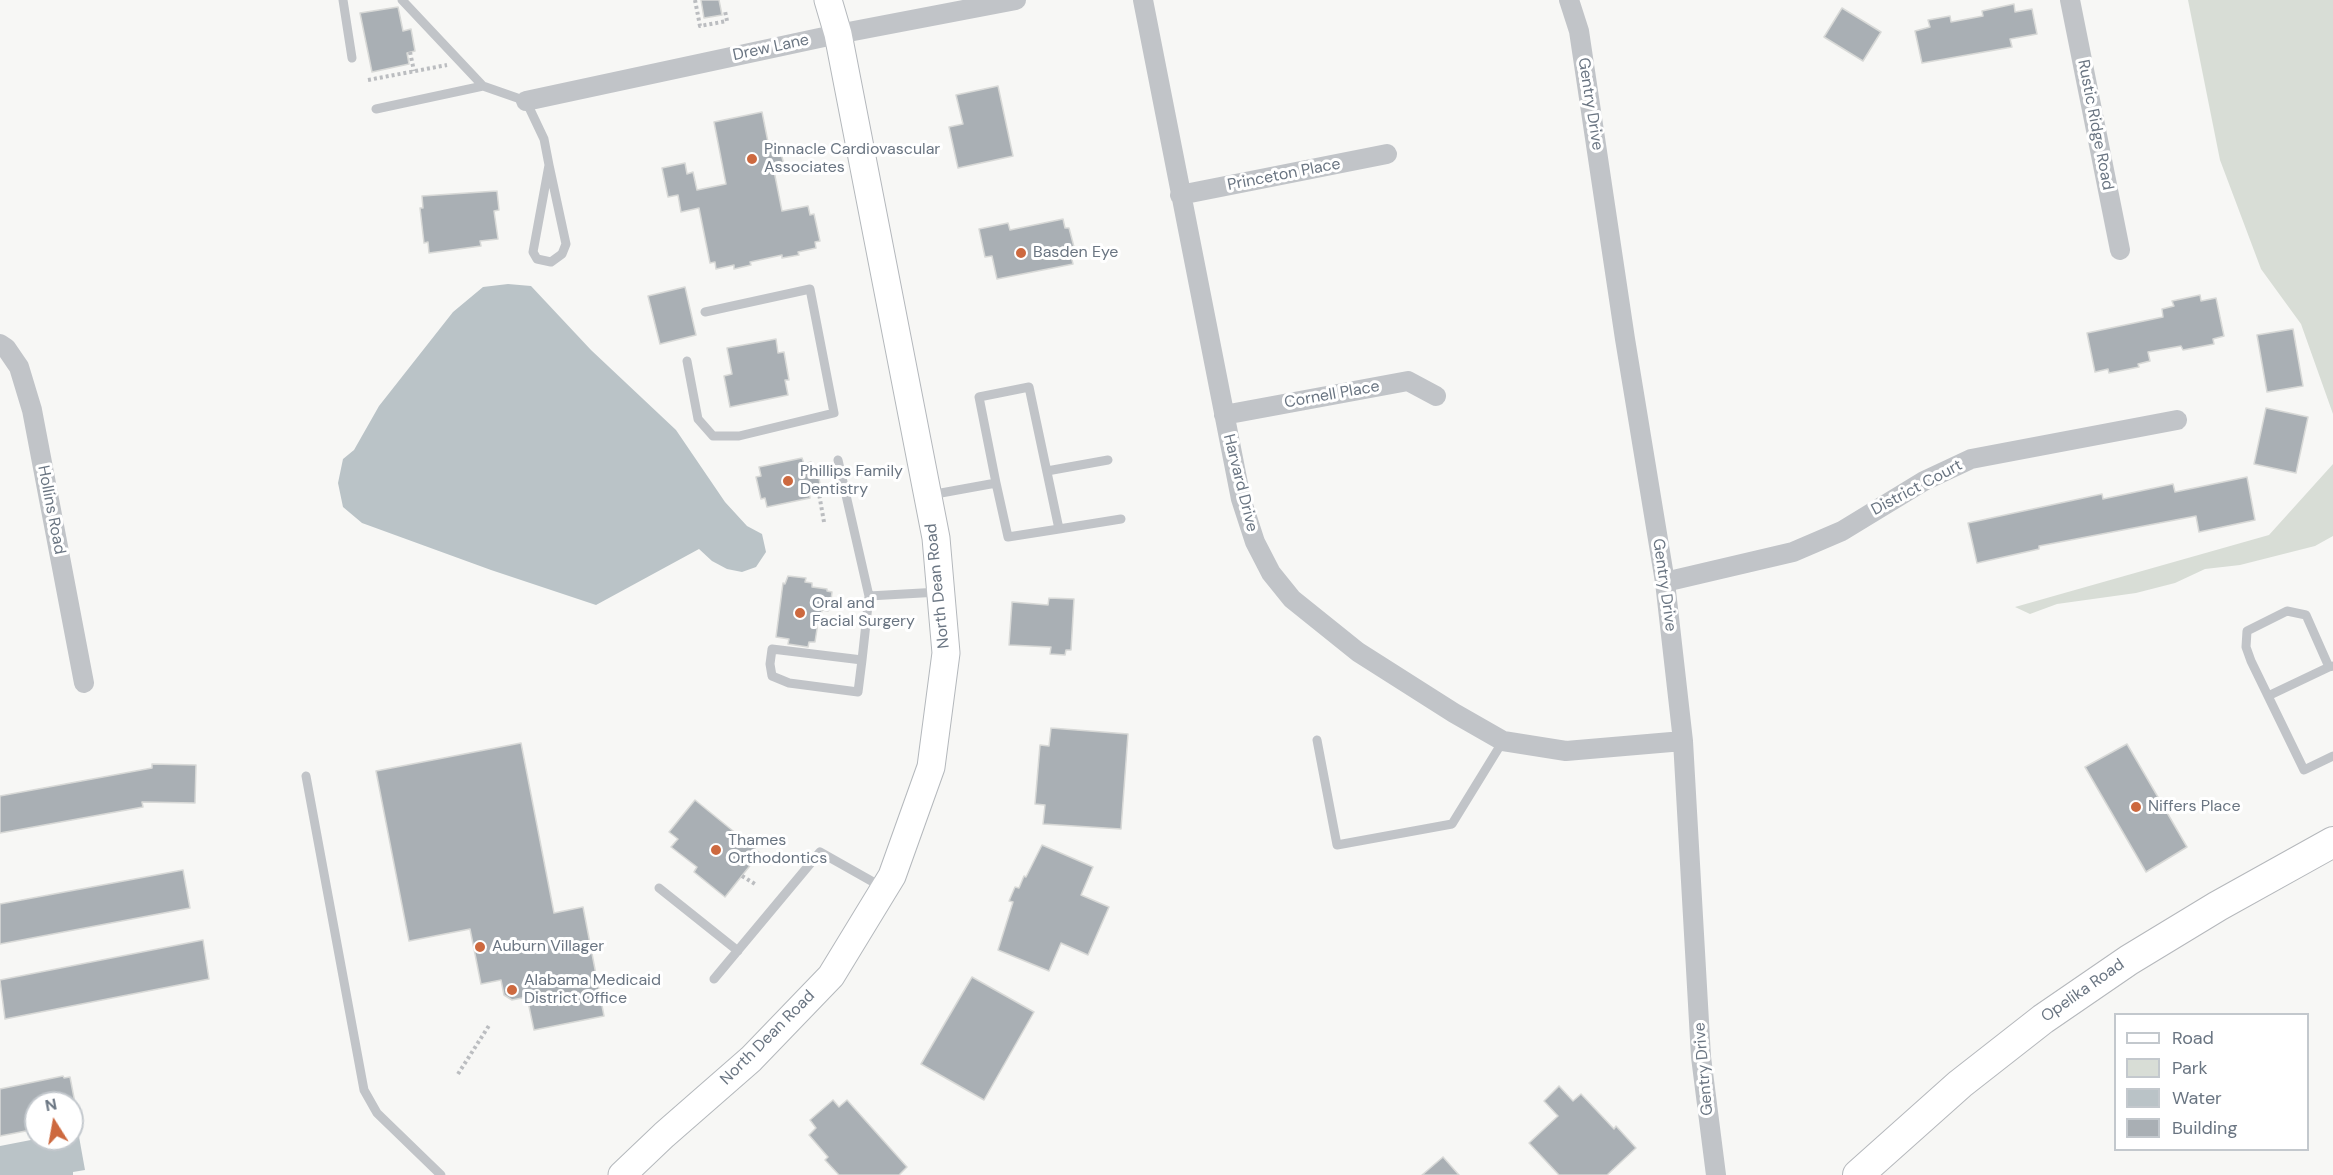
<!DOCTYPE html>
<html>
<head>
<meta charset="utf-8">
<style>
  body { margin:0 }
  #map { position:relative; width:2333px; height:1175px; overflow:hidden; background:#f7f7f5; font-family:"DM Sans",sans-serif }
  canvas { display:block }
  .legend { position:absolute; left:2114px; top:1013px; width:195px; height:138px; box-sizing:border-box; background:#fff; border:2px solid #c3c8cd; margin:0; padding:8px 10px; list-style:none; font-size:18px; color:#6a7582 }
  .legend li { display:flex; align-items:center; gap:12px; height:30px }
  .legend b { width:30px; border:2px solid #c3c8cd }
  .north { position:absolute; left:24px; top:1091px; width:60px; height:60px; box-sizing:border-box; background:#fff; border:2px solid #c3c8cd; border-radius:50%; rotate:349deg; font-size:16px; font-weight:700; line-height:24px; text-align:center; color:#6a7582 }
  .north::after { content:''; display:block; margin:auto; width:21px; height:27px; background:#cd693f; clip-path:polygon(50% 0,100% 100%,50% 72%,0 100%) }
</style>
</head>
<body>
<div id="map">
<canvas width="2333" height="1175"></canvas>
<ul class="legend">
<li><b style="height:8px;background:#fff"></b>Road</li>
<li><b style="height:16px;background:#d8ddd6"></b>Park</li>
<li><b style="height:16px;background:#bac3c7"></b>Water</li>
<li><b style="height:16px;background:#a9afb4"></b>Building</li>
</ul>
<div class="north">N</div>
</div>
<script>
const g = document.querySelector('canvas').getContext('2d');
g.lineJoin = 'round';
function fillPath(path, color) { g.fillStyle = color; g.fill(path, 'evenodd'); }
const toPath = rows => new Path2D(rows.map(r => 'M' + r).join(''));
function trace(path, color, width, dash) { g.strokeStyle = color; g.lineWidth = width; g.lineCap = dash ? 'butt' : 'round'; g.setLineDash(dash || []); g.stroke(path); }
function write(font, color, halo, rows, align = 'center') {
  g.font = font + ' "DM Sans",sans-serif'; g.lineWidth = 6; g.setLineDash([]); g.textBaseline = 'middle'; g.strokeStyle = halo; g.fillStyle = color; for (const [text, x, y, turn = 0] of rows) {
    g.save(); g.translate(x, y); g.rotate((+turn || 0) * Math.PI / 180); g.textAlign = isNaN(turn) ? turn : align; if (halo) g.strokeText(text, 0, 0); g.fillText(text, 0, 0); g.restore();
  }
}
fillPath(toPath([
  [2188,0,2333,0,2333,414,2301,324,2261,269,2220,160],
  [2333,464,2333,536,2315,546,2240,565,2205,569,2175,583,2136,593,2057,604,2030,614,2015,607,2269,535]
]), '#d8ddd6');
fillPath(toPath([
  [508,284,531,286,591,350,676,430,725,502,747,526,762,534,766,552,756,567,742,572,727,569,712,561,699,549,596,605,491,570,362,523,343,507,338,483,343,459,354,450,379,406,453,312,483,287],
  [78,1131,85,1170,73,1172,73,1175,0,1175,0,1146,36,1139,72,1139,72,1132]
]), '#bac3c7');
const building = toPath([
  [701,0,719,0,722,15,704,18,701,0],
  [2014,4,2015,12,2032,9,2037,34,2010,39,2012,47,1922,63,1915,31,1930,27,1928,20,1950,16,1951,22,1983,16,1982,11,2014,4],
  [398,7,403,31,411,29,415,51,407,53,409,64,372,72,360,13,398,7],
  [1842,8,1881,32,1863,61,1824,37,1842,8],
  [998,86,1013,156,958,168,949,127,963,124,956,95,998,86],
  [762,112,768,142,774,141,777,154,781,153,785,169,774,171,782,211,808,206,810,215,814,214,820,241,815,242,816,248,798,252,799,255,782,258,782,255,750,262,751,265,734,269,734,265,716,269,715,262,710,263,699,208,681,212,678,195,668,197,662,168,685,163,687,174,693,172,697,190,726,184,714,122,762,112],
  [497,191,499,210,494,211,498,239,480,241,481,246,429,253,428,242,424,243,420,208,423,208,422,196,497,191],
  [1063,219,1065,228,1069,228,1074,247,1069,247,1073,264,997,279,992,256,985,257,979,229,1008,223,1010,230,1063,219],
  [685,287,696,335,660,344,648,296,685,287],
  [2200,295,2201,301,2216,298,2224,336,2213,339,2214,344,2183,350,2181,346,2148,352,2150,361,2138,364,2139,367,2109,373,2108,369,2095,372,2087,333,2163,317,2162,309,2174,306,2172,301,2200,295],
  [2293,329,2303,386,2267,392,2257,335,2293,329],
  [776,339,778,353,784,352,789,380,785,380,788,395,730,407,724,376,732,374,727,348,776,339],
  [2266,408,2308,417,2296,473,2254,464,2266,408],
  [802,458,804,464,811,462,812,467,817,466,820,484,815,485,816,490,809,492,810,498,767,507,765,498,761,499,756,477,761,476,759,467,802,458],
  [2247,477,2255,520,2199,532,2196,516,2039,546,2039,549,1977,563,1968,523,2102,494,2103,499,2173,484,2175,492,2247,477],
  [788,576,806,578,805,582,812,583,812,587,827,589,827,591,832,592,830,608,828,611,822,610,821,616,819,616,815,642,809,642,808,647,788,644,789,639,776,637,783,583,785,584,788,576],
  [1049,598,1074,599,1071,650,1066,650,1065,655,1050,654,1051,647,1009,645,1012,602,1048,605,1049,598],
  [1051,728,1128,734,1121,829,1043,824,1045,805,1035,804,1040,745,1049,746,1051,728],
  [521,743,554,913,583,907,604,1016,534,1030,527,997,512,1000,504,995,501,980,481,984,470,929,409,941,376,771,521,743],
  [2127,744,2187,847,2146,872,2085,767,2127,744],
  [152,764,196,765,195,803,142,802,143,807,0,833,0,796,152,768,152,764],
  [695,800,760,853,725,897,694,872,697,867,671,847,678,839,669,832,695,800],
  [1042,845,1093,867,1081,895,1109,907,1088,955,1061,943,1049,971,998,950,1013,902,1009,901,1015,887,1019,888,1024,876,1026,877,1042,845],
  [183,870,190,908,0,944,0,904,183,870],
  [203,940,209,979,5,1019,0,980,203,940],
  [972,977,1034,1012,984,1100,921,1064,972,977],
  [63,1076,64,1078,70,1077,75,1103,36,1103,36,1129,0,1136,0,1089,63,1076],
  [1559,1086,1573,1101,1581,1094,1614,1129,1616,1126,1636,1148,1607,1175,1559,1175,1529,1143,1558,1116,1544,1101,1559,1086],
  [833,1100,839,1107,847,1100,907,1167,899,1175,839,1175,825,1160,828,1157,809,1135,816,1128,810,1120,833,1100],
  [1443,1157,1459,1175,1422,1175,1443,1157]
]);
fillPath(building, '#a9afb4');
trace(building, '#d8d9d7', 1.5);
const secondary = toPath([
  [622,1175,664,1135,751,1059,831,976,892,876,931,767,946,653,936,538,838,34,828,0]
]);
const primary = toPath([
  [1858,1175,1960,1084,2043,1019,2129,960,2218,906,2333,842]
]);
trace(secondary, '#b4b8bc', 29);
trace(primary, '#b5b8bc', 32);
trace(toPath([
  [695,0,700,26,727,21,725,11],
  [410,52,414,71],
  [368,80,447,65],
  [824,522,818,488,830,486],
  [742,876,755,884],
  [458,1074,490,1024]
]), '#bbbdc0', 4, [3, 3]);
trace(toPath([
  [343,0,352,58],
  [483,86,526,101,544,139,549,165,566,244,562,254,551,262,537,259,533,252,549,165],
  [376,109,483,86,402,0],
  [687,361,698,419,713,436,739,436,834,413,810,289,705,312],
  [838,460,869,596,862,660,858,692,789,683,772,676,770,664,772,649,862,660],
  [1047,471,1108,460],
  [996,483,1008,537,1059,529],
  [930,495,996,483,979,397,1029,387,1059,529,1121,519],
  [869,596,939,592],
  [2333,666,2329,667,2306,615,2287,611,2247,631,2246,647,2251,661,2304,770,2333,756],
  [2268,696,2329,667],
  [1317,740,1337,845,1452,824,1503,741],
  [306,776,364,1090,377,1113,441,1175],
  [659,888,738,951],
  [714,979,820,852,882,887]
]), '#c1c4c8', 9);
trace(toPath([
  [1143,0,1241,499,1255,542,1271,573,1292,599,1358,652,1454,713,1503,741,1566,751,1683,741],
  [1569,0,1579,31,1625,339,1665,582,1683,741,1701,1057,1716,1175],
  [2070,0,2120,250],
  [526,101,838,34,1016,0],
  [1180,195,1387,154],
  [0,344,6,348,19,367,32,410,84,683],
  [1224,415,1408,381,1436,396],
  [1665,582,1793,552,1842,531,1924,481,1971,459,2177,420]
]), '#c1c4c8', 20);
trace(secondary, '#fff', 27);
trace(primary, '#fff', 30);
for (const [x, y, r, color] of [
  [752,159,6,"#cd693f"],
  [1021,253,6,"#cd693f"],
  [788,481,6,"#cd693f"],
  [800,613,6,"#cd693f"],
  [2136,807,6,"#cd693f"],
  [716,850,6,"#cd693f"],
  [480,947,6,"#cd693f"],
  [512,990,6,"#cd693f"]
]) { const dot = new Path2D(); dot.arc(x, y, r, 0, 2 * Math.PI); g.fillStyle = color; g.fill(dot); trace(dot, '#fff', 2); }
write('16px', '#6a7582', '#fff', [
  ["Drew Lane",771,48,-12],
  ["Gentry Drive",1590,104,81],
  ["Rustic Ridge Road",2095,125,79],
  ["Princeton Place",1284,175,-11],
  ["Cornell Place",1332,395,-10],
  ["Harvard Drive",1240,483,76],
  ["District Court",1917,488,-28],
  ["Hollins Road",51,510,79],
  ["Gentry Drive",1664,585,82],
  ["North Dean Road",938,586,-96],
  ["Opelika Road",2083,991,-35],
  ["North Dean Road",768,1038,-45],
  ["Gentry Drive",1704,1069,-95]
]);
write('16px', '#6a7582', '#fff', [
  ["Pinnacle Cardiovascular",764,150],
  ["Associates",764,168],
  ["Basden Eye",1033,253],
  ["Phillips Family",800,472],
  ["Dentistry",800,490],
  ["Oral and",812,604],
  ["Facial Surgery",812,622],
  ["Niffers Place",2148,807],
  ["Thames",728,841],
  ["Orthodontics",728,859],
  ["Auburn Villager",492,947],
  ["Alabama Medicaid",524,981],
  ["District Office",524,999]
], 'left');
</script>
</body>
</html>
